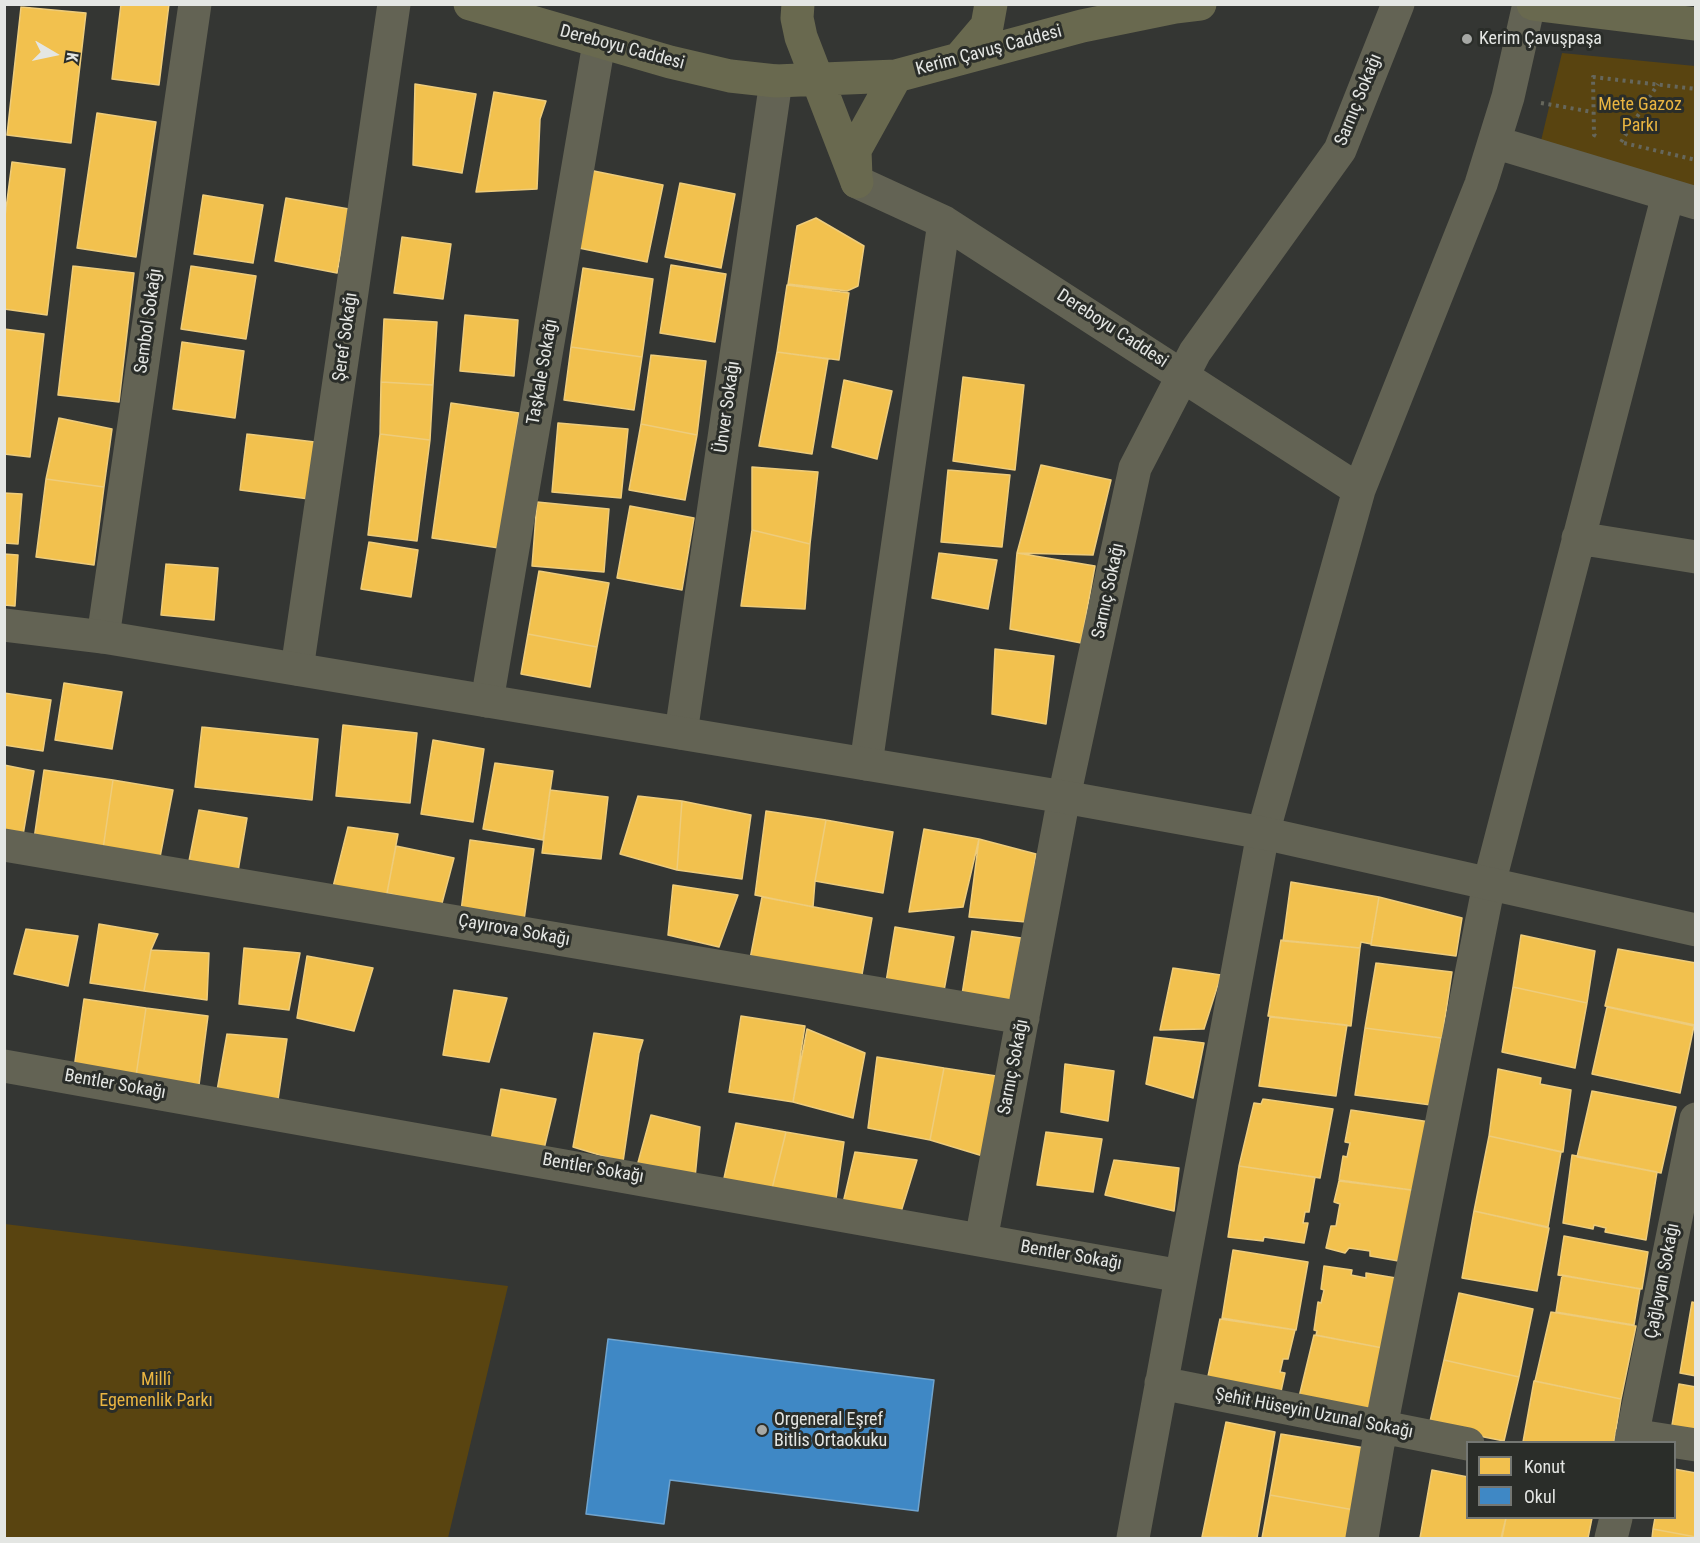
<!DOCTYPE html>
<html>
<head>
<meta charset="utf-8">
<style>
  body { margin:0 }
  #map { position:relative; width:1700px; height:1543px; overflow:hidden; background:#343633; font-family:"Roboto Condensed",sans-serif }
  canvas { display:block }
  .frame { position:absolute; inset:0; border:6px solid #e4e6e3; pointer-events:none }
  .legend { position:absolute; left:1466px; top:1441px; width:210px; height:78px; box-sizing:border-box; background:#2a2d29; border:2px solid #747773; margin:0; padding:8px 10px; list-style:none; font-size:18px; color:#e4e6e3 }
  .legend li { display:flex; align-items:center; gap:12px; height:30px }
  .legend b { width:30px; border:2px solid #747773 }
  .north { position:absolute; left:24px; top:24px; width:60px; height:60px; -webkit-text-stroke:4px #2a2d29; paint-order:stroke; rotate:99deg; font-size:16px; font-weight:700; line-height:24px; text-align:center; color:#e4e6e3 }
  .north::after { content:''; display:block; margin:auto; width:21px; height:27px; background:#e4e6e3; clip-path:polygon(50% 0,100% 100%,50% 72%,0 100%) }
</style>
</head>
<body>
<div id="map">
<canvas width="1700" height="1543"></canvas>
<div class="frame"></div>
<ul class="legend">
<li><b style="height:16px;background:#f2c14e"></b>Konut</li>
<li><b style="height:16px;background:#3f88c5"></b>Okul</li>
</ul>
<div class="north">K</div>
</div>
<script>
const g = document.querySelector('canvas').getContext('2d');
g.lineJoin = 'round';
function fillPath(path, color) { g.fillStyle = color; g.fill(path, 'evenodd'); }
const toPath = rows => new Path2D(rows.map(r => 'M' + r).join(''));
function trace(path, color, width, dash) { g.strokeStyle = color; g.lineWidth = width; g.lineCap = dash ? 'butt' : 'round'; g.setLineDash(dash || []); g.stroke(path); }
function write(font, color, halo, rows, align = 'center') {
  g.font = font + ' "Roboto Condensed",sans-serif'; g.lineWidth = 6; g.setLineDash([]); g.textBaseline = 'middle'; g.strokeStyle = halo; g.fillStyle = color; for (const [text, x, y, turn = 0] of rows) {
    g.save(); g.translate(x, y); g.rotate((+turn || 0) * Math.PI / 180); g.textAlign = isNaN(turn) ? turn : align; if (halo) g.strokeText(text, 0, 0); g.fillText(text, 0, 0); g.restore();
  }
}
fillPath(toPath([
  [1562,53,1695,66,1695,187,1540,145],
  [5,1224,508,1286,448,1538,5,1538]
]), '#594410');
const homes = toPath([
  [121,4,169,4,159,85,112,79,121,4],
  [21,7,86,13,71,143,7,135,21,7],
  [415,84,476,94,462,173,413,165,415,84],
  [494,92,546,101,540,119,537,189,476,192,494,92],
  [97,113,156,122,136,257,77,248,97,113],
  [12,162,65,169,47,315,4,309,4,224,12,162],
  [589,170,663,185,647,262,574,247,589,170],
  [680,183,735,194,721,268,665,257,680,183],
  [203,195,263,205,253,263,194,254,203,195],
  [286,198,349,209,337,273,275,261,286,198],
  [816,218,864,246,858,286,847,291,788,284,797,226,816,218],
  [402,237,451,244,443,299,394,293,402,237],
  [671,265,726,274,715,342,660,333,671,265],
  [73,266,134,273,119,402,58,395,73,266],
  [191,266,256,276,246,339,181,329,191,266],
  [583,268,653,279,642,357,571,347,583,268],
  [787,285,849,293,839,360,777,352,787,285],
  [465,315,518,320,514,376,460,371,465,315],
  [384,319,437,322,433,385,381,382,384,319],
  [4,329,44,334,30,457,4,454,4,329],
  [182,342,244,351,235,418,173,409,182,342],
  [571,347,642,357,634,410,564,400,571,347],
  [777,352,828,359,812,454,759,446,777,352],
  [651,355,706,361,697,435,641,424,651,355],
  [963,377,1024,385,1015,470,953,461,963,377],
  [844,380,892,391,877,459,832,447,844,380],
  [381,382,433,385,430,440,380,434,381,382],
  [451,403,519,413,499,548,432,538,451,403],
  [59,418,112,429,104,487,46,479,59,418],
  [558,423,628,429,621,498,552,492,558,423],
  [641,424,697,435,685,500,629,490,641,424],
  [247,434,315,442,309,499,240,490,247,434],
  [380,434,430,440,417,541,368,535,380,434],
  [1041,465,1111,480,1093,555,1017,553,1041,465],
  [752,467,818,472,810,544,752,530,752,467],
  [948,470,1010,475,1002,547,941,542,948,470],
  [46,479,104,487,94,565,36,557,46,479],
  [4,493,22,494,18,544,4,543,4,493],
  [537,502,609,509,604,572,532,566,537,502],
  [630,506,694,518,682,590,617,578,630,506],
  [752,530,810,544,805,609,741,606,752,530],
  [369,542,418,550,411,597,361,589,369,542],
  [939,553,997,560,988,609,932,598,939,553],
  [1017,553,1095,566,1081,643,1010,629,1017,553],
  [4,554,18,555,15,606,4,605,4,554],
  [166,564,218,568,214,620,161,615,166,564],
  [539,571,609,583,597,647,528,634,539,571],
  [528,634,597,647,590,687,521,674,528,634],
  [995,649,1054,656,1046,724,992,714,995,649],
  [64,683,122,692,112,749,55,740,64,683],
  [4,693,51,700,43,751,4,745,4,693],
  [343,725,417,733,410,803,336,796,343,725],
  [202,727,318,739,312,800,195,787,202,727],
  [433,740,484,749,473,822,421,814,433,740],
  [495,763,553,771,543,840,483,829,495,763],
  [4,765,34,771,23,835,4,832,4,765],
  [44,770,113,780,103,849,34,839,44,770],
  [113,780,173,790,160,857,103,849,113,780],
  [550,790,608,797,601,859,542,853,550,790],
  [638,796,682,801,677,870,620,854,638,796],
  [682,801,751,815,742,879,677,870,682,801],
  [199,810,247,818,238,871,189,861,199,810],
  [766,811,826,820,815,881,813,907,755,895,766,811],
  [826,820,893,832,883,893,815,881,826,820],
  [348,827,398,834,386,899,333,887,348,827],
  [924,829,979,839,963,907,909,912,924,829],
  [979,839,1036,854,1026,922,969,917,979,839],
  [470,840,534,849,524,920,461,911,470,840],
  [396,846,454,858,441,907,387,893,396,846],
  [1291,882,1379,897,1371,944,1361,942,1360,948,1283,941,1291,882],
  [673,885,738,895,719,947,668,935,673,885],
  [762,897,872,918,861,980,750,959,762,897],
  [1379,897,1462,918,1456,956,1371,945,1379,897],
  [99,924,158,934,151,950,144,991,90,983,99,924],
  [895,927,954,937,943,996,885,988,895,927],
  [26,929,78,936,68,986,14,974,26,929],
  [972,931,1021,938,1012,1009,960,1007,972,931],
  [1521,935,1595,951,1587,1003,1513,987,1521,935],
  [1281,940,1360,948,1351,1026,1268,1016,1281,940],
  [244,948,300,953,289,1010,239,1004,244,948],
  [1618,949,1696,963,1695,1025,1605,1006,1618,949],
  [151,950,209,953,207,1000,144,991,151,950],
  [307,956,373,968,354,1031,297,1018,307,956],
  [1376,963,1452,972,1442,1038,1365,1028,1376,963],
  [1173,968,1221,975,1204,1029,1160,1030,1173,968],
  [1513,987,1587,1003,1575,1068,1502,1052,1513,987],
  [454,990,507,998,489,1062,443,1055,454,990],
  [84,999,146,1008,136,1076,74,1068,84,999],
  [1607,1007,1694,1026,1680,1093,1592,1074,1607,1007],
  [146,1008,208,1016,199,1085,136,1076,146,1008],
  [741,1016,805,1026,793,1102,729,1092,741,1016],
  [1270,1017,1347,1025,1336,1096,1259,1086,1270,1017],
  [1365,1028,1441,1038,1431,1105,1355,1095,1365,1028],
  [807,1029,865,1053,853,1118,793,1102,807,1029],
  [594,1033,643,1040,639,1053,623,1162,573,1147,594,1033],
  [227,1034,287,1039,276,1113,215,1102,227,1034],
  [1154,1037,1204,1043,1193,1098,1146,1084,1154,1037],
  [877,1057,944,1068,930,1140,868,1128,877,1057],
  [1065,1064,1114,1071,1108,1121,1061,1112,1065,1064],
  [944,1068,1003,1077,996,1160,930,1140,944,1068],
  [1498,1069,1541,1078,1540,1084,1571,1090,1563,1152,1489,1136,1498,1069],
  [501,1089,556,1099,544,1149,491,1140,501,1089],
  [1592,1091,1676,1107,1661,1173,1577,1157,1592,1091],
  [1263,1099,1333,1109,1320,1178,1239,1166,1254,1103,1261,1104,1263,1099],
  [1351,1110,1430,1122,1419,1191,1339,1180,1343,1156,1347,1157,1350,1143,1345,1142,1351,1110],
  [651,1115,700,1127,694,1188,634,1177,651,1115],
  [736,1123,786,1132,769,1201,721,1192,736,1123],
  [786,1132,844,1142,834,1213,769,1201,786,1132],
  [1046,1132,1102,1139,1093,1192,1037,1185,1046,1132],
  [1489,1136,1561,1152,1548,1227,1474,1211,1489,1136],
  [855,1152,917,1160,901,1212,843,1203,855,1152],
  [1572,1155,1657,1172,1646,1240,1605,1232,1606,1228,1594,1225,1593,1229,1563,1223,1572,1155],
  [1114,1160,1179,1168,1174,1211,1105,1195,1114,1160],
  [1239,1166,1315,1177,1309,1212,1305,1212,1303,1223,1308,1223,1304,1243,1264,1237,1263,1241,1228,1237,1239,1166],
  [1339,1181,1419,1191,1404,1262,1370,1256,1370,1251,1349,1248,1345,1253,1326,1248,1331,1226,1336,1226,1339,1209,1340,1204,1334,1202,1339,1181],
  [1474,1211,1549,1228,1537,1291,1462,1278,1474,1211],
  [1564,1236,1648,1252,1642,1289,1558,1275,1564,1236],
  [1233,1250,1308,1262,1296,1330,1222,1318,1233,1250],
  [1324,1266,1352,1270,1351,1275,1366,1278,1366,1273,1402,1279,1388,1349,1316,1335,1317,1331,1314,1330,1318,1302,1321,1303,1324,1290,1321,1289,1324,1266],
  [1562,1275,1640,1289,1634,1325,1556,1312,1562,1275],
  [1459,1293,1533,1309,1519,1377,1444,1360,1459,1293],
  [1692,1302,1696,1303,1696,1376,1680,1373,1692,1302],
  [1551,1312,1636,1326,1621,1399,1535,1381,1551,1312],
  [1220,1319,1295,1330,1288,1359,1283,1359,1280,1372,1285,1373,1280,1396,1207,1381,1220,1319],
  [1314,1335,1388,1349,1381,1413,1299,1397,1314,1335],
  [1444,1360,1519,1377,1504,1441,1429,1426,1444,1360],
  [1534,1381,1621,1399,1614,1442,1523,1442,1534,1381],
  [1679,1384,1696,1387,1696,1433,1671,1431,1679,1384],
  [1226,1422,1275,1432,1257,1538,1202,1537,1226,1422],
  [1281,1434,1371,1449,1360,1511,1270,1495,1281,1434],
  [1674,1469,1696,1473,1696,1537,1653,1529,1655,1518,1674,1518,1674,1469],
  [1432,1470,1468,1477,1468,1518,1506,1518,1501,1538,1420,1538,1432,1470],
  [1270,1495,1360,1511,1355,1538,1262,1538,1270,1495],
  [1506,1518,1592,1518,1588,1538,1502,1538,1506,1518],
  [1653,1529,1696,1537,1696,1538,1652,1538,1653,1529]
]);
fillPath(homes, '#f2c14e');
trace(homes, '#eecc7b', 1.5);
const schools = toPath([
  [608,1339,934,1380,918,1511,670,1480,664,1524,586,1514,608,1339]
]);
fillPath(schools, '#3f88c5');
trace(schools, '#70a4ce', 1.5);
trace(toPath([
  [1541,103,1593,112],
  [1596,136,1594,135,1593,77,1696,89],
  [1621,142,1658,84],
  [1624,143,1696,160]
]), '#66675c', 4, [3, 4.5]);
trace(toPath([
  [1494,142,1696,203],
  [857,182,944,222,1359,490],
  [1578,538,1696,557],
  [103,637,195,4],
  [297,669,394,4],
  [487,701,599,43],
  [681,733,776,81],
  [866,764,944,222],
  [4,845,1023,1018],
  [4,1066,1181,1276],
  [981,1240,1064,797,1135,468,1195,352,1340,150,1398,4],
  [1161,1383,1468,1444],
  [1632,1435,1696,1445],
  [1631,1442,1696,1119],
  [1133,1538,1263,833,1359,490,1481,184,1508,97,1529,4],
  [1362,1538,1381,1427,1489,884,1668,195],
  [1611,1538,1616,1518]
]), '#636354', 33);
trace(toPath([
  [4,625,103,637,1064,797,1263,833,1696,930]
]), '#636354', 33);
trace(toPath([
  [470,4,670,62,730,76,776,81,896,76,1082,26,1175,7,1200,4],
  [798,4,797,18,801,37,857,182],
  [1533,4,1696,24],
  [959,59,987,26,991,4],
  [856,177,855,150,896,76]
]), '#69694f', 33);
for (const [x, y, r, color] of [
  [1467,39,6,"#a6a8a5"],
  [762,1430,6,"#a6a8a5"]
]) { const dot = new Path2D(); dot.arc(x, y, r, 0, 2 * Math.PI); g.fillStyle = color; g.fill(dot); trace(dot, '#2a2d29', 2); }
write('18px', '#e4e6e3', '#2a2d29', [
  ["Kerim Çavuşpaşa",1479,39],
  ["Orgeneral Eşref",774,1420],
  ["Bitlis Ortaokuku",774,1441]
], 'left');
write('18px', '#e4e6e3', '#2a2d29', [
  ["Dereboyu Caddesi",622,48,15],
  ["Kerim Çavuş Caddesi",989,51,-15],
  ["Sarnıç Sokağı",1359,100,-68],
  ["Sembol Sokağı",149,321,-82],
  ["Dereboyu Caddesi",1112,329,33],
  ["Şeref Sokağı",346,337,-82],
  ["Taşkale Sokağı",543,372,-80],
  ["Ünver Sokağı",728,407,-82],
  ["Sarnıç Sokağı",1109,591,-78],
  ["Çayırova Sokağı",514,931,10],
  ["Sarnıç Sokağı",1014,1067,-79],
  ["Bentler Sokağı",115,1085,10],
  ["Bentler Sokağı",593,1169,10],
  ["Bentler Sokağı",1071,1256,10],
  ["Çağlayan Sokağı",1663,1281,-79],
  ["Şehit Hüseyin Uzunal Sokağı",1314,1414,11]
]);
write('18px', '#eab541', '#2a2d29', [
  ["Mete Gazoz",1640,105],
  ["Parkı",1640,126],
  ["Millî",156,1380],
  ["Egemenlik Parkı",156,1401]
]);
</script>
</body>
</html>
